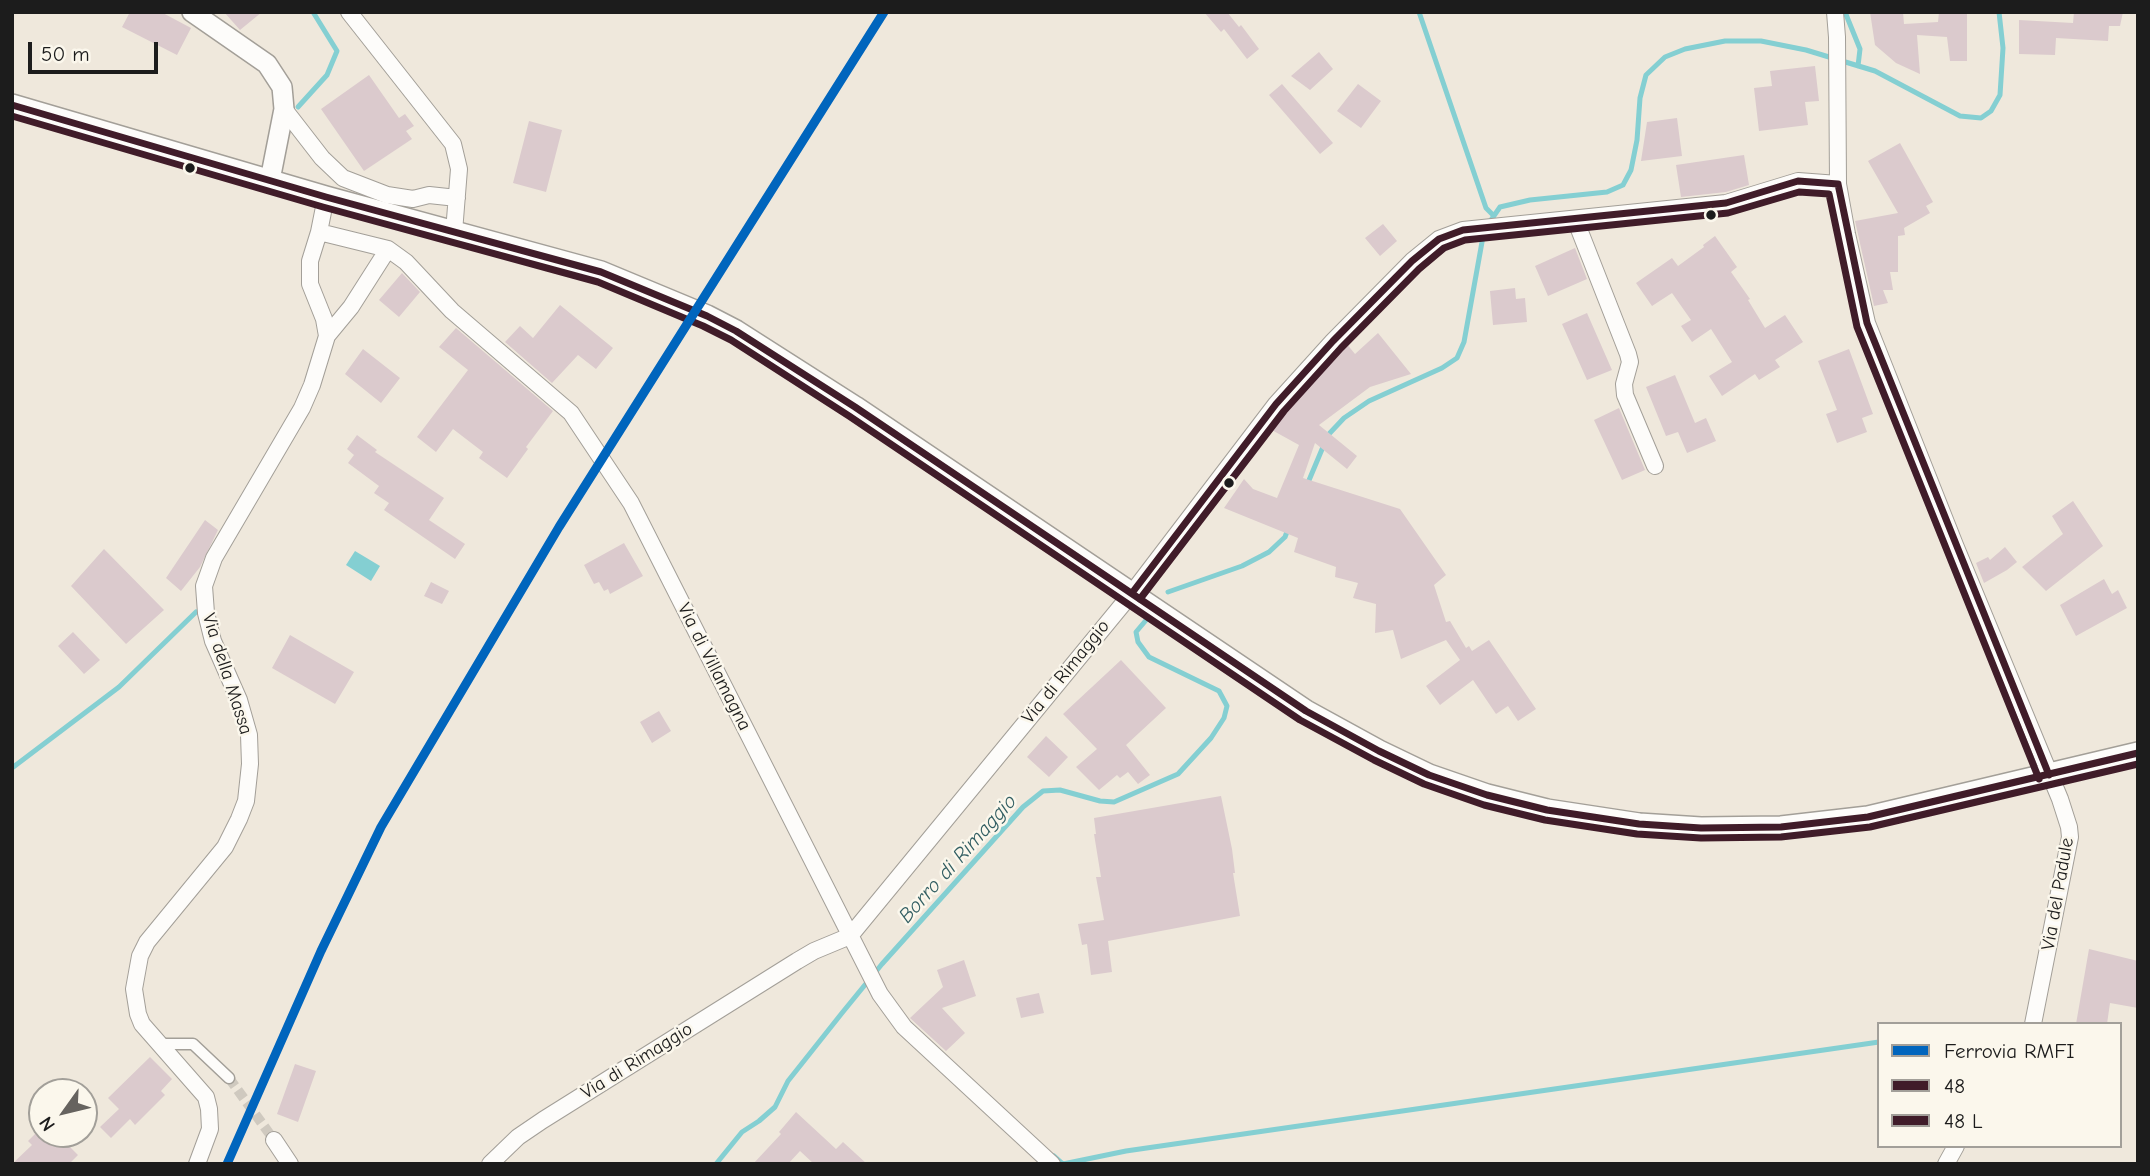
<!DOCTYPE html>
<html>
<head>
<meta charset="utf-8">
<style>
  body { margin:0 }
  #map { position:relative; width:2150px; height:1176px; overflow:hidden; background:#efe8dc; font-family:"Comic Neue",sans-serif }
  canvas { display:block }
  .frame { position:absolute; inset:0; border:14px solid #1c1c1c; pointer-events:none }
  .legend { position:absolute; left:1877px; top:1022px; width:245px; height:126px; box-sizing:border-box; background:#fbf7ec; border:2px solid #a29f99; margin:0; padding:9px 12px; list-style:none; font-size:21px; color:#1c1c1c }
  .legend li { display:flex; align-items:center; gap:14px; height:35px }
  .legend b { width:35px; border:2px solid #a29f99 }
  .north { position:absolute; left:28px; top:1078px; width:70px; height:70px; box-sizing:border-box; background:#fbf7ec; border:2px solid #a29f99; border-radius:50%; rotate:236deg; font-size:19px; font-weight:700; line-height:28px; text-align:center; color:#1c1c1c }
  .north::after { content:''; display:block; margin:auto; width:24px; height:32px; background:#66635f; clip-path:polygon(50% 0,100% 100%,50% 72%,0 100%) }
  .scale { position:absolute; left:28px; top:42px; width:130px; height:32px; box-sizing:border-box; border:4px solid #1c1c1c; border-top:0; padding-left:9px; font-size:21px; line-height:24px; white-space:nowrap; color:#1c1c1c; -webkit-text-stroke:5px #fbf7ec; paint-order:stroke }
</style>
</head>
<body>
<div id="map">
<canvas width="2150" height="1176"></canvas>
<div class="frame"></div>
<ul class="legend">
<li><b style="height:9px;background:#0065bd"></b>Ferrovia RMFI</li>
<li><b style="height:9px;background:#401c29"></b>48</li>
<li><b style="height:9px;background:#401c29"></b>48 L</li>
</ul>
<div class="north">N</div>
<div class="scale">50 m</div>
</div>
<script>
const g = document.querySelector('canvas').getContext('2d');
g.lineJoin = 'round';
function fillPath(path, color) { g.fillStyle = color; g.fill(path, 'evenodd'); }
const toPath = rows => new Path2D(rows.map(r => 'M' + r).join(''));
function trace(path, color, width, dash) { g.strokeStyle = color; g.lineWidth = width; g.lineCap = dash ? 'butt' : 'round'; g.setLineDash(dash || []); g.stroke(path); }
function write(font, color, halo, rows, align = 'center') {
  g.font = font + ' "Comic Neue",sans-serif'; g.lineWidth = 5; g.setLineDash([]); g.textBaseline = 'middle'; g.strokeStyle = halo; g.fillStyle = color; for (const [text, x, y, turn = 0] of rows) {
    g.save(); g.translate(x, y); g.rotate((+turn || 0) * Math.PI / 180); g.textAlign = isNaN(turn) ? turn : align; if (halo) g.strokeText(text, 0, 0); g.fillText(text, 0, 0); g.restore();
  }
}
fillPath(toPath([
  [355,551,380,566,371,581,346,565]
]), '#84cfd2');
trace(toPath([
  [1419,12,1486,208,1494,216],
  [1845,12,1860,49,1858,66],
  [298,107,327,75,337,51,313,12],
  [1489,223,1500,207,1530,200,1607,192,1623,185,1631,170,1637,140,1640,98,1646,75,1665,57,1685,49,1725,41,1761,41,1806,50,1875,71,1960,116,1981,118,1991,111,2000,95,2003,48,1999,12],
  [1307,485,1328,435,1344,418,1369,401,1442,368,1457,358,1464,342,1484,231],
  [1168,592,1242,566,1269,552,1285,537,1288,529],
  [12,768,119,687,196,612],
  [1054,1156,1063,1164,1126,1151,1879,1042],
  [716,1164,742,1132,759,1121,775,1107,788,1081,842,1013,882,964,1023,807,1043,791,1060,790,1100,801,1114,802,1178,774,1211,738,1224,718,1227,706,1219,691,1149,657,1138,642,1136,632,1147,619]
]), '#84cfd2', 5);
fillPath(toPath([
  [130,12,161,12,191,28,177,55,122,27],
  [224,12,262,12,240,30],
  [1204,12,1227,12,1239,27,1241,25,1259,49,1247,59,1224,29,1221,32],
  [1870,12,1903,12,1904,24,1938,22,1939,12,1967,12,1967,61,1950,61,1947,37,1917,35,1920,74,1896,63,1875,45],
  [2074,12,2123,12,2120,26,2109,26,2108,41,2056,38,2055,55,2019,54,2019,20,2073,23],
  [1319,52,1333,69,1310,90,1291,76],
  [1815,66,1819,101,1805,102,1808,125,1759,131,1754,88,1772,86,1770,71],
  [369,75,399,118,405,114,414,126,406,131,412,139,364,171,321,109],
  [1282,84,1333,143,1320,154,1269,95],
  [1358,84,1381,101,1361,128,1337,111],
  [1677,118,1682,156,1641,161,1647,122],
  [529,121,562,130,546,192,513,183],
  [1900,143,1933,202,1926,206,1930,213,1904,228,1905,235,1898,236,1898,272,1890,272,1893,290,1883,290,1888,303,1874,306,1855,221,1898,213,1868,161],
  [1744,155,1749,185,1726,192,1681,197,1676,165],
  [1383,224,1397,241,1380,256,1365,238],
  [1715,236,1737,267,1731,272,1750,299,1748,300,1765,328,1785,315,1803,342,1775,360,1780,367,1759,380,1755,374,1722,396,1709,376,1732,362,1711,329,1692,342,1681,326,1691,320,1672,293,1652,306,1636,283,1672,258,1678,266,1704,247,1703,245],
  [1575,248,1587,279,1548,296,1535,266],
  [402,273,420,292,399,317,379,300],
  [1515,288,1516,299,1525,298,1527,322,1493,325,1490,291],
  [560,305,613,348,596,369,578,355,552,383,505,342,520,326,533,338],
  [1587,313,1612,370,1587,380,1562,324],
  [456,328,553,411,526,447,528,449,507,478,479,458,483,452,453,429,436,452,417,437,468,370,439,347],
  [1378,333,1411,374,1370,387,1319,425,1357,456,1347,469,1315,443,1303,478,1400,509,1446,575,1434,585,1446,622,1450,621,1466,648,1469,646,1472,651,1489,640,1536,709,1518,721,1508,706,1496,714,1473,680,1440,705,1426,686,1460,660,1446,640,1401,659,1393,630,1375,633,1376,604,1353,598,1358,583,1335,577,1336,567,1294,552,1298,538,1224,508,1244,479,1253,489,1277,498,1299,445,1270,429,1346,343,1355,354],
  [363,349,400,378,381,403,345,374],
  [1849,349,1873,414,1862,418,1867,432,1837,443,1826,414,1837,410,1818,361],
  [1675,375,1695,423,1706,418,1716,441,1687,453,1678,432,1666,436,1646,387],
  [1619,408,1645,470,1622,480,1594,420],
  [357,435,377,450,375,452,444,498,429,520,465,544,455,559,384,510,389,503,374,493,379,486,348,463,354,455,347,449],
  [2073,501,2103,546,2046,591,2022,567,2063,534,2052,516],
  [205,520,218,530,200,567,181,591,166,578],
  [624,543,643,576,610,594,608,589,604,591,599,582,594,584,584,565],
  [2005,547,2017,562,2007,570,1984,583,1976,563,1988,557,1990,560],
  [104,549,164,610,126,644,71,586],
  [2104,579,2112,594,2118,590,2127,608,2076,636,2060,605],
  [431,582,449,591,442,604,424,596],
  [73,632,100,660,84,674,58,646],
  [290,635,354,672,335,704,272,668],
  [1121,660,1166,708,1126,745,1150,775,1138,784,1128,772,1120,778,1117,775,1099,790,1076,767,1097,749,1063,714],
  [659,711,671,731,652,743,640,722],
  [1046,736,1068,757,1049,777,1027,757],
  [1221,796,1232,849,1235,873,1233,873,1240,916,1108,941,1112,972,1091,975,1087,944,1082,945,1078,924,1104,920,1096,877,1101,877,1094,834,1096,834,1094,818],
  [2089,949,2138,961,2138,1008,2110,1003,2107,1024,2076,1024],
  [964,960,976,996,942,1008,965,1033,946,1051,910,1018,943,987,937,970],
  [1039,993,1044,1013,1021,1018,1016,998],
  [150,1057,172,1079,161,1091,165,1095,135,1125,130,1119,111,1138,100,1127,119,1109,108,1098],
  [295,1064,316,1071,298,1122,277,1114],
  [796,1112,836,1149,843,1142,867,1164,814,1164,800,1151,788,1164,753,1164,781,1134,779,1132],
  [35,1134,81,1134,69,1146,78,1155,69,1164,12,1164,32,1145,28,1141]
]), '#dbcacd');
trace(toPath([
  [229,1078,274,1140]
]), '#cfc9bf', 10, [10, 5]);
const pedestrian = toPath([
  [158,1044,193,1044,229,1078]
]);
const minor = toPath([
  [349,12,453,144,459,169,454,232],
  [1835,12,1837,37,1838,184,1847,234,1867,323,1955,545,2060,799,2069,827,2070,837,2033,1024],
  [284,109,322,158,343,178,387,195,413,199,429,195,457,198],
  [326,197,319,232,310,261,310,284,324,319,327,336],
  [1575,219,1628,354,1630,362,1624,384,1625,395,1655,466],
  [319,232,388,249,406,262,452,311,571,413,631,503,880,994,904,1027,1052,1164],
  [274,1140,290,1164],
  [197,1164,210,1129,209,1109,206,1097,142,1024,138,1014,134,989,140,956,147,942,225,847,239,819,246,801,250,764,249,735,239,700,213,641,206,613,204,586,214,558,302,408,312,385,327,336,351,307,388,249],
  [490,1164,518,1137,543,1120,797,961,814,951,850,936,1132,593,1276,404,1333,341,1412,261,1439,239,1463,230,1726,203,1798,181,1838,184],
  [1946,1164,1956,1146]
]);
const tertiary = toPath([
  [192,12,267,64,282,87,284,109,270,180]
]);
const secondary = toPath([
  [12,105,326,197,601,272,707,316,736,331,855,407,1306,711,1379,751,1429,775,1487,795,1547,810,1639,824,1701,828,1781,827,1868,817,2138,753]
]);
trace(pedestrian, '#a39f98', 13);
trace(minor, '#a39f98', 18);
trace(tertiary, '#a39f98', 22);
trace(secondary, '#a39f98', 24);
trace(pedestrian, '#fdfcfa', 10);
trace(minor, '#fdfcfa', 16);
trace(tertiary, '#fdfcfa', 19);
trace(secondary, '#fdfcfa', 21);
trace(toPath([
  [12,105,326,197,601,272,707,316,736,331,855,407,1306,711,1379,751,1429,775,1487,795,1547,810,1639,824,1701,828,1781,827,1868,817,2138,753],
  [1838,184,1867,323,2049,775],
  [1132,593,1276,404,1333,341,1412,261,1439,239,1463,230,1726,203,1798,181,1838,184]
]), '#401c29', 7);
trace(toPath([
  [12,116,323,207,598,282,703,326,731,340,849,416,1300,720,1374,760,1424,784,1484,805,1545,820,1637,834,1701,838,1781,837,1870,827,2138,764],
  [1140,599,1284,411,1341,348,1419,269,1444,248,1465,240,1728,213,1799,192,1829,194,1857,327,2039,779]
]), '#401c29', 7);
trace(toPath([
  [227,1164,321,951,381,827,559,527,884,12]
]), '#0065bd', 9);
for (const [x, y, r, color] of [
  [190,168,6,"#1c1c1c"],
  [1711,215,6,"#1c1c1c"],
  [1229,483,6,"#1c1c1c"]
]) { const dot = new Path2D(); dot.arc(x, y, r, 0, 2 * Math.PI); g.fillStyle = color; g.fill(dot); trace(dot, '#fbf7ec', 2.5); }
write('19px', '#1c1c1c', '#fbf7ec', [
  ["Via di Villamagna",714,667,63],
  ["Via di Rimaggio",1066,672,-51],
  ["Via della Massa",227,674,72],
  ["Via del Padule",2058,894,-80],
  ["Via di Rimaggio",637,1061,-32]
]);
write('italic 21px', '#335f63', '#fbf7ec', [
  ["Borro di Rimaggio",958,859,-48]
]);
</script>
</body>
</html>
